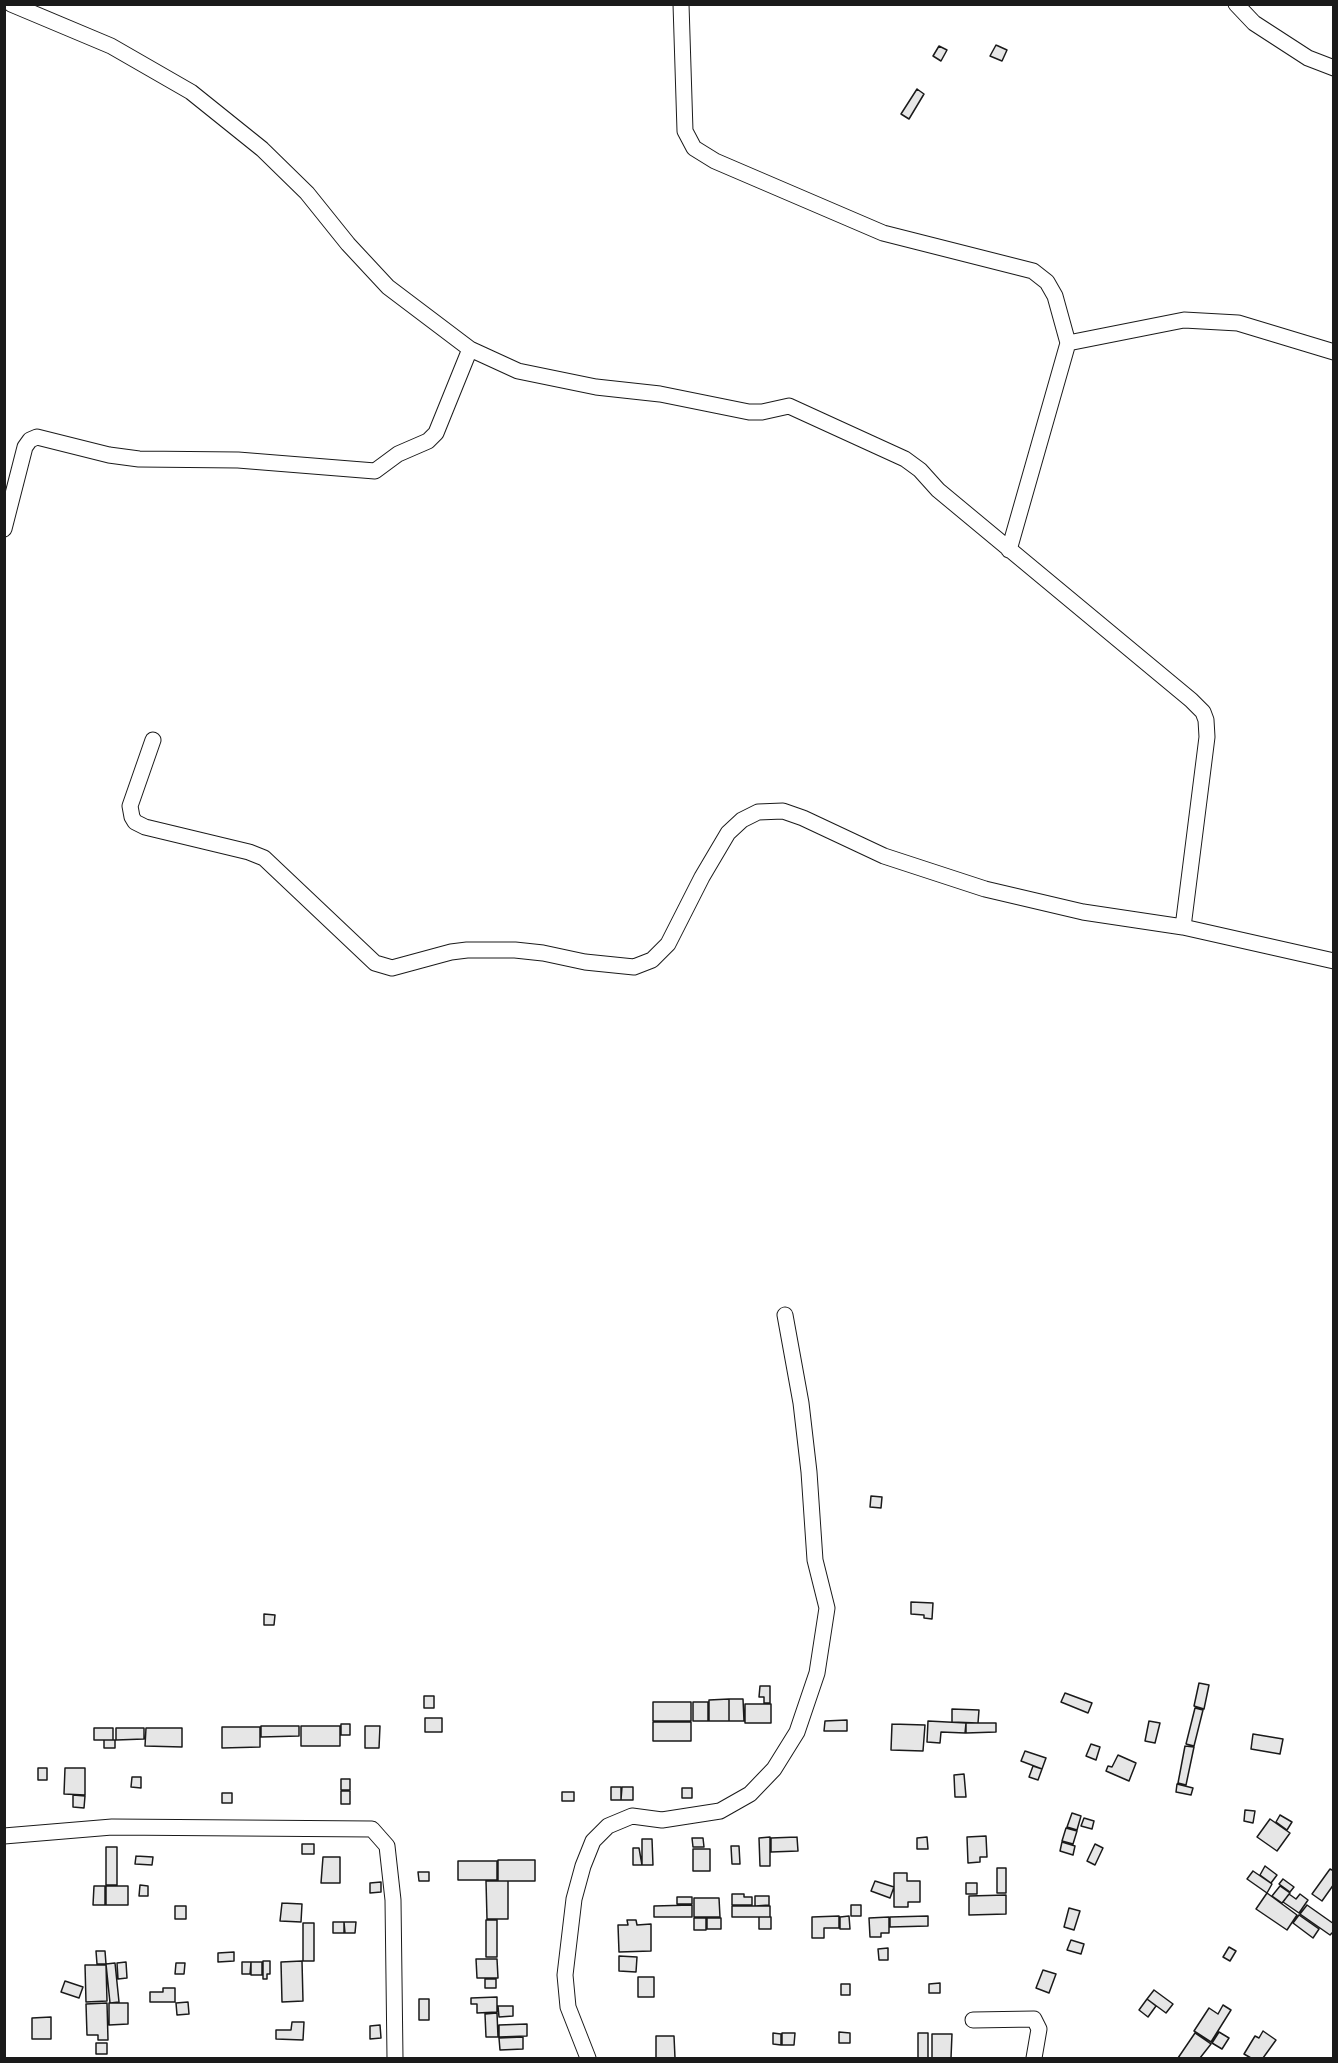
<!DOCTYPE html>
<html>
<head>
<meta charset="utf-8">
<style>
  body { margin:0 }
  #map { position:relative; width:1338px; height:2063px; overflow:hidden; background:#fff; font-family:"Fira Sans",sans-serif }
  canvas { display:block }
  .frame { position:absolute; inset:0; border:6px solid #1a1a1a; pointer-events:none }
</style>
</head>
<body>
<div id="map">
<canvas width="1338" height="2063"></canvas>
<div class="frame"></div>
</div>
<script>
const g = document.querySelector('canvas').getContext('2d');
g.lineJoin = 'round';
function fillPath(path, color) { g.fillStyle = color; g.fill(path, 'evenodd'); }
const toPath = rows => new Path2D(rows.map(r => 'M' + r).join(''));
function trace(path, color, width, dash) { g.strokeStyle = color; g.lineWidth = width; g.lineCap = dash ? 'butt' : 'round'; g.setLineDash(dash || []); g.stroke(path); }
const building = toPath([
  [996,45,1007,50,1002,61,990,56,996,45],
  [939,46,947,50,941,61,933,56,939,46],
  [917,89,924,94,909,119,901,114,917,89],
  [871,1496,882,1497,881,1508,870,1507,871,1496],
  [911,1602,933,1603,932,1619,924,1618,924,1615,911,1614,911,1602],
  [264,1614,275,1615,274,1625,264,1625,264,1614],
  [1199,1683,1209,1685,1204,1709,1194,1706,1199,1683],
  [760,1686,770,1686,770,1703,764,1703,764,1697,759,1697,760,1686],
  [1065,1693,1092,1703,1088,1713,1061,1702,1065,1693],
  [424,1696,434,1696,434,1708,424,1708,424,1696],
  [729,1699,743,1699,744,1721,729,1721,729,1699],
  [729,1699,729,1721,709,1721,709,1700,729,1699],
  [653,1702,691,1702,691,1721,653,1721,653,1702],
  [693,1702,708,1702,708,1721,693,1721,693,1702],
  [745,1704,771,1704,771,1723,745,1723,745,1704],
  [1195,1708,1203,1710,1194,1746,1186,1744,1195,1708],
  [952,1709,979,1710,978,1723,952,1722,952,1709],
  [425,1718,442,1718,442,1732,425,1732,425,1718],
  [847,1720,847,1731,824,1731,825,1721,847,1720],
  [928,1721,966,1723,965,1733,941,1732,940,1743,927,1742,928,1721],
  [1149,1721,1160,1723,1155,1743,1145,1741,1149,1721],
  [653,1722,691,1722,691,1741,653,1741,653,1722],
  [966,1723,996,1723,996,1732,966,1733,966,1723],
  [341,1724,350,1724,350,1735,341,1735,341,1724],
  [892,1724,925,1725,923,1751,891,1750,892,1724],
  [261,1726,299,1726,299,1736,261,1737,261,1726],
  [301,1726,340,1726,340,1746,301,1746,301,1726],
  [365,1726,380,1726,379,1748,365,1748,365,1726],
  [222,1727,260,1727,260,1747,222,1748,222,1727],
  [94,1728,113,1728,113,1740,94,1740,94,1728],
  [116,1728,144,1728,144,1739,116,1740,116,1728],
  [146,1728,182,1728,182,1747,145,1746,146,1728],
  [1253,1734,1283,1739,1280,1754,1251,1749,1253,1734],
  [104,1740,115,1740,115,1748,104,1748,104,1740],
  [1091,1744,1100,1747,1096,1760,1086,1756,1091,1744],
  [1185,1746,1194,1747,1186,1785,1178,1783,1185,1746],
  [1025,1751,1046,1758,1042,1769,1021,1761,1025,1751],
  [1118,1755,1136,1763,1129,1781,1106,1771,1108,1766,1112,1767,1118,1755],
  [1033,1766,1042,1769,1038,1780,1029,1777,1033,1766],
  [38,1768,47,1768,47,1780,38,1780,38,1768],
  [65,1768,85,1768,85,1795,64,1794,65,1768],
  [964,1774,966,1797,955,1797,954,1775,964,1774],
  [132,1777,141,1777,141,1788,131,1787,132,1777],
  [341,1779,350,1779,350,1790,341,1790,341,1779],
  [1177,1784,1193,1788,1191,1795,1176,1792,1177,1784],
  [611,1787,621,1787,621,1800,611,1800,611,1787],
  [622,1787,633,1787,633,1800,621,1800,622,1787],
  [682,1788,692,1788,692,1798,682,1798,682,1788],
  [341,1791,350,1791,350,1804,341,1804,341,1791],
  [562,1792,574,1792,574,1801,562,1801,562,1792],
  [222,1793,232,1793,232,1803,222,1803,222,1793],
  [73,1795,85,1796,84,1808,73,1807,73,1795],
  [1245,1810,1255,1811,1253,1823,1244,1821,1245,1810],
  [1072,1813,1081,1816,1077,1830,1067,1827,1072,1813],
  [1280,1815,1292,1822,1287,1830,1276,1822,1280,1815],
  [1084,1818,1094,1821,1092,1829,1081,1826,1084,1818],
  [1270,1819,1290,1833,1277,1851,1257,1837,1270,1819],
  [1066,1828,1077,1831,1073,1844,1062,1841,1066,1828],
  [986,1836,987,1857,980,1857,980,1862,968,1863,967,1837,986,1836],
  [770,1837,770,1866,760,1866,759,1838,770,1837],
  [797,1837,798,1851,771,1852,771,1838,797,1837],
  [927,1837,928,1849,917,1849,917,1838,927,1837],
  [692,1838,703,1838,704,1847,693,1847,692,1838],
  [642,1839,652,1839,653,1865,642,1865,642,1839],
  [1062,1842,1075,1846,1073,1855,1060,1851,1062,1842],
  [302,1844,314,1844,314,1854,302,1854,302,1844],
  [1095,1844,1103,1848,1095,1865,1087,1861,1095,1844],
  [731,1846,739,1846,740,1864,732,1864,731,1846],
  [106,1847,117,1847,117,1885,106,1885,106,1847],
  [633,1848,639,1848,642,1865,633,1865,633,1848],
  [693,1849,710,1849,710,1871,693,1871,693,1849],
  [136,1856,153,1857,152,1865,135,1864,136,1856],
  [323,1857,340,1857,340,1883,321,1883,323,1857],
  [498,1860,535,1860,535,1881,498,1881,498,1860],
  [458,1861,497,1861,497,1880,458,1880,458,1861],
  [1265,1866,1277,1875,1271,1883,1260,1875,1265,1866],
  [997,1868,1006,1868,1006,1893,997,1893,997,1868],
  [1330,1869,1334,1871,1334,1884,1322,1901,1312,1894,1330,1869],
  [1253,1871,1272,1884,1267,1893,1247,1879,1253,1871],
  [418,1872,429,1872,429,1881,419,1881,418,1872],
  [894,1873,907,1873,907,1881,920,1881,920,1902,908,1902,908,1907,894,1907,894,1873],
  [1283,1879,1294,1887,1290,1892,1279,1884,1283,1879],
  [486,1881,508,1881,508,1919,487,1919,486,1881],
  [875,1881,894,1887,890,1898,871,1891,875,1881],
  [381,1882,381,1892,370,1893,370,1883,381,1882],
  [966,1883,977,1883,977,1894,966,1894,966,1883],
  [140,1885,148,1886,148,1896,139,1896,140,1885],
  [94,1886,105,1886,105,1905,93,1905,94,1886],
  [106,1886,128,1886,128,1905,106,1905,106,1886],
  [1280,1886,1290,1893,1282,1903,1272,1896,1280,1886],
  [1267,1893,1297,1915,1287,1930,1256,1909,1267,1893],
  [732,1894,744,1894,744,1897,752,1897,752,1905,732,1905,732,1894],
  [1289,1894,1296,1899,1300,1894,1308,1900,1299,1913,1283,1902,1289,1894],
  [1006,1895,1006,1914,969,1915,969,1896,1006,1895],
  [755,1896,769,1896,769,1905,755,1906,755,1896],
  [677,1897,692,1897,692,1904,677,1904,677,1897],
  [694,1898,719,1898,720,1917,694,1917,694,1898],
  [282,1903,302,1904,301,1922,280,1921,282,1903],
  [692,1905,692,1917,654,1917,654,1906,692,1905],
  [851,1905,861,1905,861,1916,851,1916,851,1905],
  [1307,1905,1334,1924,1334,1931,1330,1935,1300,1914,1307,1905],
  [175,1906,186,1906,186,1919,175,1919,175,1906],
  [732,1906,770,1906,770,1917,732,1917,732,1906],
  [1069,1908,1080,1911,1074,1930,1064,1927,1069,1908],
  [1299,1915,1319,1929,1313,1938,1293,1923,1299,1915],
  [839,1916,839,1928,824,1928,824,1938,812,1938,812,1917,839,1916],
  [849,1916,850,1929,840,1929,840,1917,849,1916],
  [928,1916,928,1926,890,1927,890,1917,928,1916],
  [759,1917,771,1917,771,1929,759,1929,759,1917],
  [889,1917,889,1933,881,1933,881,1937,870,1937,869,1918,889,1917],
  [694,1918,706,1918,706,1930,694,1930,694,1918],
  [707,1918,721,1918,721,1929,707,1929,707,1918],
  [486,1920,497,1920,497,1957,486,1957,486,1920],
  [627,1920,636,1920,637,1925,651,1924,651,1951,619,1952,618,1925,628,1925,627,1920],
  [333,1922,344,1922,344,1933,333,1933,333,1922],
  [344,1922,356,1922,355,1933,345,1933,344,1922],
  [303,1923,314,1923,314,1961,303,1961,303,1923],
  [1071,1940,1084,1944,1081,1954,1067,1950,1071,1940],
  [1229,1947,1236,1951,1230,1961,1223,1957,1229,1947],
  [888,1948,888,1960,879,1960,878,1949,888,1948],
  [96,1951,105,1951,106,1964,97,1964,96,1951],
  [234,1952,234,1961,218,1962,218,1953,234,1952],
  [619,1956,637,1957,636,1972,619,1971,619,1956],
  [476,1959,497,1959,498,1978,477,1978,476,1959],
  [263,1961,270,1961,270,1974,267,1974,267,1979,263,1979,263,1961],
  [302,1961,303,2001,282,2002,281,1962,302,1961],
  [126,1962,127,1978,118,1979,117,1963,126,1962],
  [242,1962,251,1962,250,1974,242,1974,242,1962],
  [251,1962,262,1962,262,1975,251,1975,251,1962],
  [115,1963,119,2002,110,2003,106,1964,115,1963],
  [176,1963,185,1963,184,1974,175,1974,176,1963],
  [85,1965,106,1965,107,2001,86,2002,85,1965],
  [1043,1970,1056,1974,1049,1993,1036,1988,1043,1970],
  [638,1977,654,1977,654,1997,638,1997,638,1977],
  [485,1979,496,1979,496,1988,485,1988,485,1979],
  [65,1981,83,1987,79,1998,61,1992,65,1981],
  [940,1983,940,1993,929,1993,929,1984,940,1983],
  [841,1984,850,1984,850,1995,841,1995,841,1984],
  [163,1988,175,1988,175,2002,150,2002,150,1992,163,1992,163,1988],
  [1154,1990,1173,2004,1166,2013,1147,1999,1154,1990],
  [497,1997,497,2012,477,2013,477,2004,471,2004,471,1998,497,1997],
  [419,1999,429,1999,429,2020,419,2020,419,1999],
  [1147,1999,1156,2006,1148,2017,1139,2010,1147,1999],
  [188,2002,189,2014,177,2015,176,2003,188,2002],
  [107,2003,108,2040,98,2040,98,2035,87,2035,86,2004,107,2003],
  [109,2003,128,2003,128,2024,109,2025,109,2003],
  [1223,2005,1231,2010,1211,2042,1194,2031,1209,2008,1218,2014,1223,2005],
  [498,2006,513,2006,513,2016,499,2017,498,2006],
  [497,2013,498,2037,486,2037,485,2014,497,2013],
  [51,2017,51,2039,32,2039,32,2018,51,2017],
  [292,2022,304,2022,303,2040,276,2039,276,2030,291,2030,292,2022],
  [527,2024,527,2036,499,2037,499,2025,527,2024],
  [380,2025,381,2038,370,2039,370,2026,380,2025],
  [1263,2031,1276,2040,1263,2058,1251,2058,1244,2054,1255,2036,1259,2038,1263,2031],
  [839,2032,850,2033,850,2043,839,2043,839,2032],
  [1219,2032,1229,2038,1222,2049,1212,2043,1219,2032],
  [773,2033,781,2034,781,2045,773,2044,773,2033],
  [782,2033,795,2033,794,2045,782,2045,782,2033],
  [918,2033,928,2033,928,2058,918,2058,918,2033],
  [1195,2033,1211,2044,1200,2058,1178,2058,1195,2033],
  [932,2034,952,2034,951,2058,932,2058,932,2034],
  [656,2036,674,2036,675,2058,656,2058,656,2036],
  [523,2037,523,2049,500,2050,499,2038,523,2037],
  [96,2043,107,2043,107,2054,96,2054,96,2043]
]);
fillPath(building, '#e6e6e6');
trace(building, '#1a1a1a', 1.5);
const minor = toPath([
  [11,4,111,46,191,92,262,149,307,193,348,244,388,287,470,349,518,371,596,387,660,394,749,412,762,412,789,406,905,459,920,470,938,490,1191,700,1203,712,1206,720,1207,737,1183,927,1334,961],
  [681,4,685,131,694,148,715,161,883,233,1033,271,1047,282,1055,296,1068,343,1009,550],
  [1236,4,1254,23,1308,58,1334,68],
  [1068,343,1184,320,1238,323,1334,352],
  [4,529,25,447,30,440,37,437,109,455,139,459,238,460,375,471,398,454,428,441,436,433,470,349],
  [153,740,130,806,132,817,135,822,145,827,249,852,264,858,375,963,392,968,451,952,467,950,515,950,543,953,585,962,634,967,652,960,668,944,702,877,728,833,742,820,758,812,783,811,803,818,884,856,985,889,1083,912,1183,927],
  [4,1836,112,1827,372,1829,387,1846,393,1900,395,2058],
  [973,2020,1034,2019,1039,2029,1034,2058],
  [588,2058,568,2007,565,1975,574,1899,583,1866,593,1841,608,1826,632,1816,662,1820,720,1811,750,1794,774,1769,797,1732,817,1673,827,1608,815,1560,809,1472,801,1403,785,1315]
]);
trace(minor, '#1a1a1a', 17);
trace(minor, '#fff', 15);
</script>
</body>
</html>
